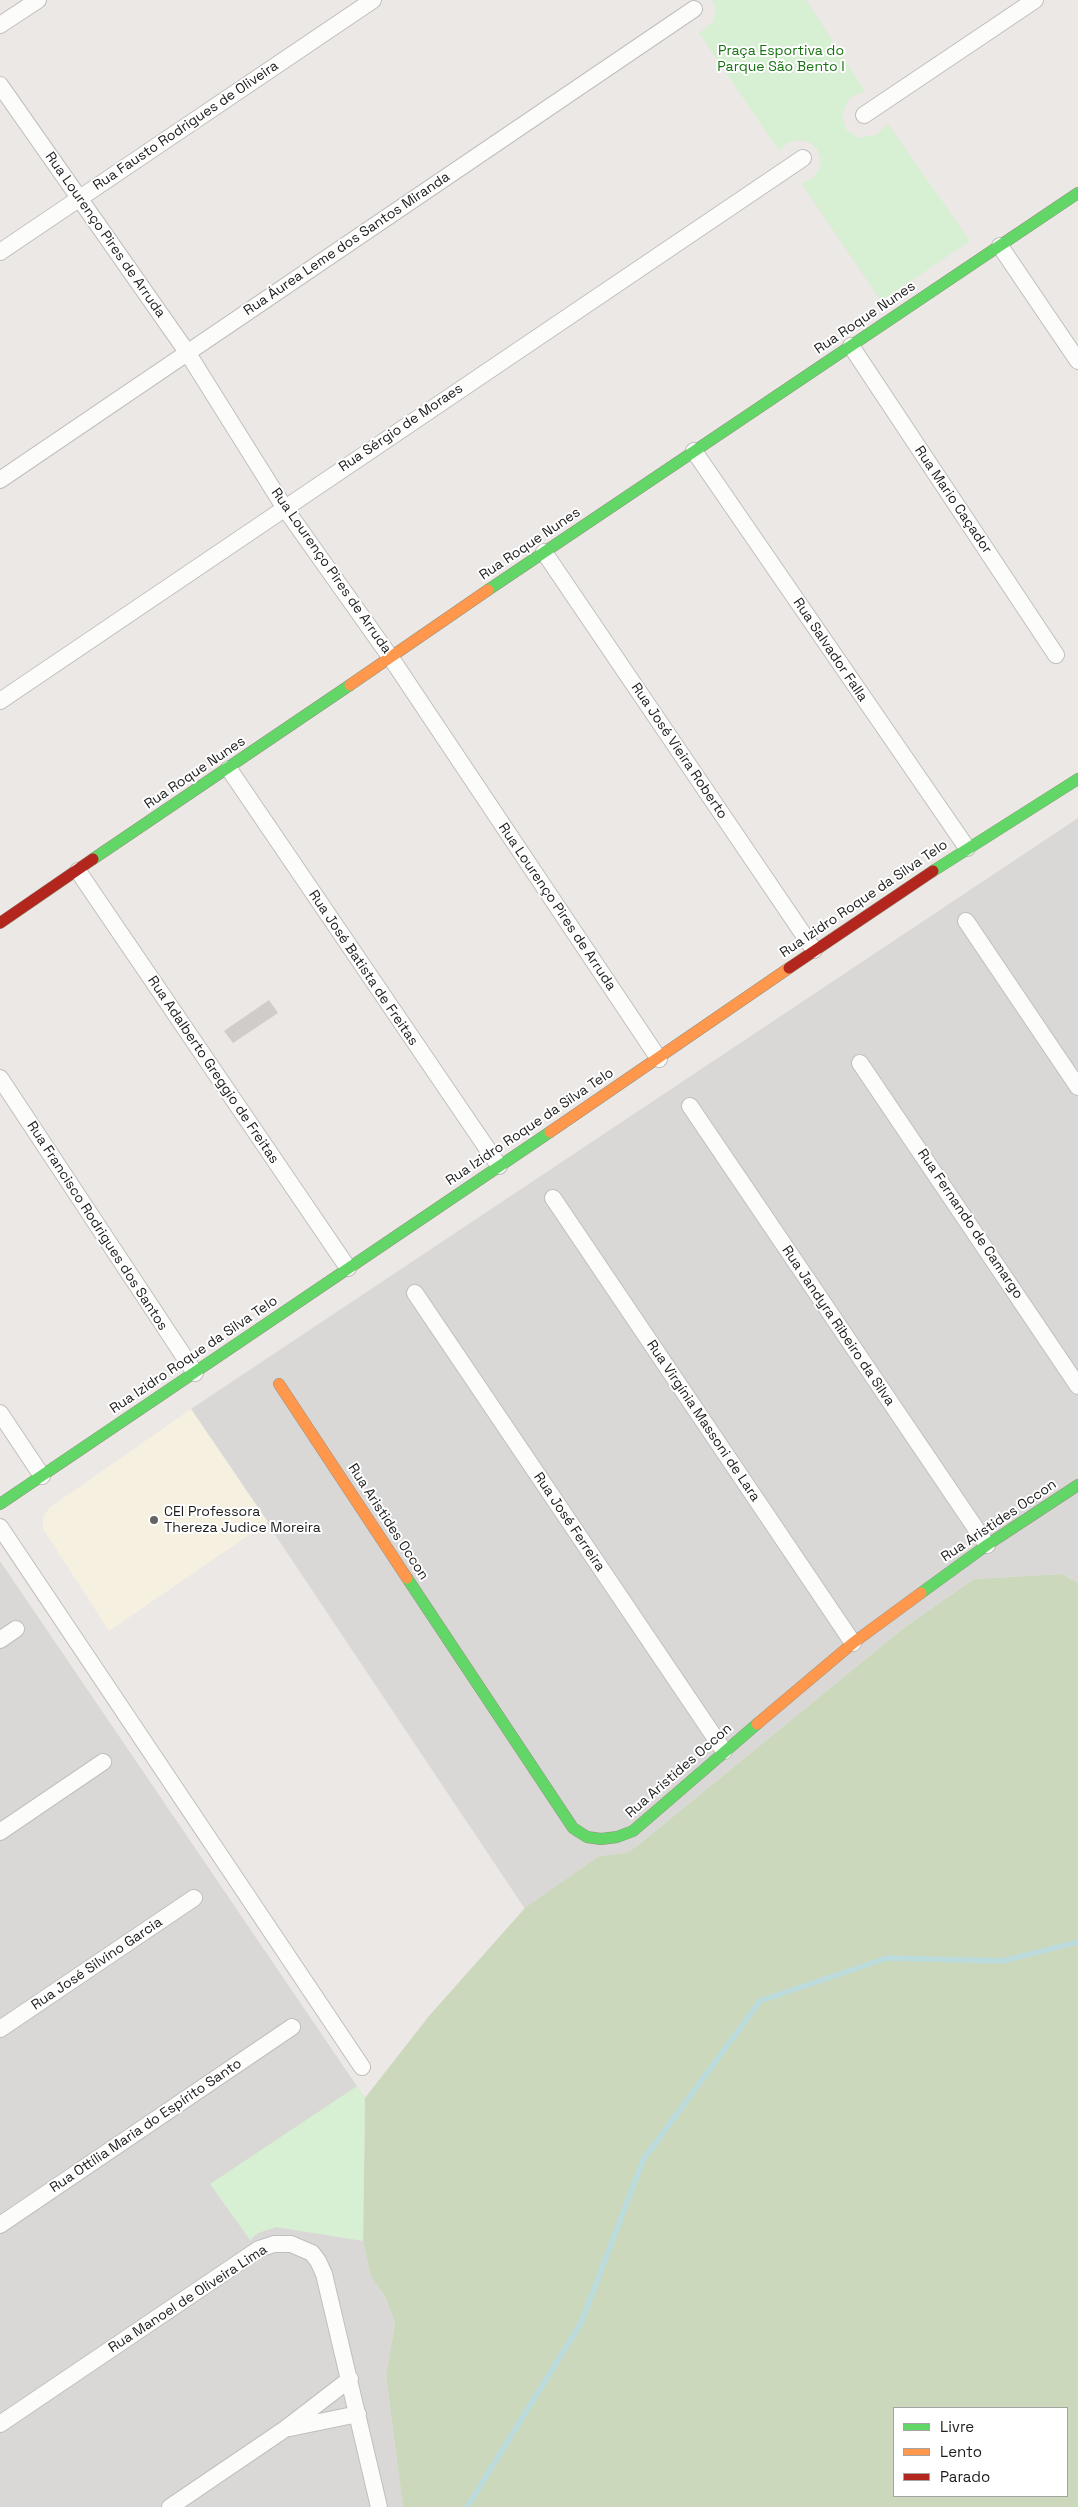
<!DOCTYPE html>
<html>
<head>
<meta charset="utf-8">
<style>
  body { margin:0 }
  #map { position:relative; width:1078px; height:2507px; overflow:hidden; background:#ebe8e5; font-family:"Space Grotesk",sans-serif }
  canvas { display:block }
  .legend { position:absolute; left:893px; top:2407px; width:175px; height:90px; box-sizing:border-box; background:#fff; border:1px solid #a4a4a4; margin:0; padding:6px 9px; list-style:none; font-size:15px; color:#1c1c1c }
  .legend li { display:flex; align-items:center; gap:10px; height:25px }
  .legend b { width:25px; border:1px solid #a4a4a4 }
</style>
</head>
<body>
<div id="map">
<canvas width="1078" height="2507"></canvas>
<ul class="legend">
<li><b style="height:6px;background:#63d668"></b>Livre</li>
<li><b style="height:6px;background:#ff974d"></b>Lento</li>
<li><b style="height:6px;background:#b3261e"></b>Parado</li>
</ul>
</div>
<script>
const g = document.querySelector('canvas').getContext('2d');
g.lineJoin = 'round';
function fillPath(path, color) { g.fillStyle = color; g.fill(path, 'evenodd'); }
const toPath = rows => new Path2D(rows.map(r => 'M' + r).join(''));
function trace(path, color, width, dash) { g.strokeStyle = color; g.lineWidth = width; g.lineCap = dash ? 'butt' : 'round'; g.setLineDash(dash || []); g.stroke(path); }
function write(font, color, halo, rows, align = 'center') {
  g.font = font + ' "Space Grotesk",sans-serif'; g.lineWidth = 4; g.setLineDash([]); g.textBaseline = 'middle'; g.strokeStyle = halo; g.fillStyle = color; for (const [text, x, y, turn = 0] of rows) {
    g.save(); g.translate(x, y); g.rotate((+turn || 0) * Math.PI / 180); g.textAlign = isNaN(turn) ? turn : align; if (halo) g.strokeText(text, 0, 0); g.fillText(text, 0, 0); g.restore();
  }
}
fillPath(toPath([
  [1078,818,1078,1583,1062,1574,974,1579,905,1627,637,1846,626,1853,599,1856,525,1909,191,1409],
  [0,1561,365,2098,363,2241,371,2277,385,2296,395,2323,386,2376,403,2507,0,2507]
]), '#dad8d7');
fillPath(toPath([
  [191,1409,268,1522,109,1631,43,1529,43,1517,49,1508]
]), '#f5f0e0');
fillPath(toPath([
  [1062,1574,1078,1583,1078,2507,403,2507,386,2376,395,2323,385,2296,371,2277,363,2241,365,2098,429,2016,525,1908,599,1856,626,1853,637,1846,905,1627,974,1579],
  [894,2408,1067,2408,1067,2496,894,2496]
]), '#cbd8bc');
fillPath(toPath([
  [712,0,806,0,865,91,849,98,842,115,846,130,859,138,876,135,888,124,970,241,881,301,802,184,813,178,818,171,821,160,817,149,809,142,798,140,788,143,779,151,699,33,713,22,716,9],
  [357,2086,365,2098,363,2241,276,2227,258,2233,250,2240,210,2184]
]), '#d7efd2');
trace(toPath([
  [467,2507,581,2323,643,2160,760,2001,887,1958,1002,1961,1078,1942]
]), '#bbdbdc', 5.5);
fillPath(toPath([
  [269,1000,278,1013,233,1043,224,1031]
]), '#d0ccca');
const street = toPath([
  [0,25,38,0],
  [0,85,187,352,284,507,391,658,659,1059],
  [864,115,1035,0],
  [1000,246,1078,361],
  [0,252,373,0],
  [851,346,1056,655],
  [694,451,967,848],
  [0,480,694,9],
  [544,552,814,950],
  [0,701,803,158],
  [229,769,499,1166],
  [78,871,348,1268],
  [966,921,1078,1087],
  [860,1063,1078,1386],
  [0,1078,195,1373],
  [690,1106,987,1545],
  [553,1198,853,1643],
  [415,1293,724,1751],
  [0,1413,42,1476],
  [0,1527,362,2067],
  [0,1640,16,1629],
  [0,1832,103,1762],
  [0,2029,194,1898],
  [0,2225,292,2027],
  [0,2424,259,2249,274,2244,291,2244,312,2253,318,2261,324,2274,379,2507],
  [290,2428,358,2414],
  [170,2507,285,2429,350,2379]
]);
const fast = toPath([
  [488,590,1078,193],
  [93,859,350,685],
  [933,871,1078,779],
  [0,1504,550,1132],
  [407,1578,573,1828,587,1837,601,1839,617,1837,633,1831,757,1724],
  [921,1593,987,1545,1078,1485]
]);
const slow = toPath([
  [350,685,488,590],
  [550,1132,789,968],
  [279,1384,407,1578],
  [757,1724,853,1643,921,1593]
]);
const jam = toPath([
  [0,923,93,859],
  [789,968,933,871]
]);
trace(street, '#c0bfbd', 18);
trace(fast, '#94917f', 12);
trace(slow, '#94917f', 12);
trace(jam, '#94917f', 12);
trace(street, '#fcfcfb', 16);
trace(fast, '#63d668', 11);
trace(slow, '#ff974d', 11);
trace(jam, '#b3261e', 11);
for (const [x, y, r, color] of [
  [154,1520,5,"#646362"]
]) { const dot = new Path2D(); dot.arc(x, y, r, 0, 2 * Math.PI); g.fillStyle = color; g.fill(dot); trace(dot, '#fff', 2); }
write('14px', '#197212', '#fff', [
  ["Praça Esportiva do",781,51],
  ["Parque São Bento I",781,67]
]);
write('14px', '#1c1c1c', '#fff', [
  ["Rua Fausto Rodrigues de Oliveira",186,126,-34],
  ["Rua Lourenço Pires de Arruda",105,235,55],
  ["Rua Áurea Leme dos Santos Miranda",347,244,-34],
  ["Rua Roque Nunes",865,318,-34],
  ["Rua Sérgio de Moraes",401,428,-34],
  ["Rua Mario Caçador",953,500,56],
  ["Rua Roque Nunes",530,544,-34],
  ["Rua Lourenço Pires de Arruda",331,571,55],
  ["Rua Salvador Falla",830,650,56],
  ["Rua José Vieira Roberto",679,751,56],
  ["Rua Roque Nunes",195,773,-34],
  ["Rua Izidro Roque da Silva Telo",864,899,-34],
  ["Rua Lourenço Pires de Arruda",557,907,56],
  ["Rua José Batista de Freitas",363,968,56],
  ["Rua Adalberto Greggio de Freitas",213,1070,56],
  ["Rua Izidro Roque da Silva Telo",530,1127,-34],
  ["Rua Fernando de Camargo",970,1224,56],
  ["Rua Francisco Rodrigues dos Santos",97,1226,57],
  ["Rua Jandyra Ribeiro da Silva",838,1326,56],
  ["Rua Izidro Roque da Silva Telo",194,1355,-34],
  ["Rua Virgínia Massoni de Lara",703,1421,56],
  ["Rua Aristides Occon",999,1521,-34],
  ["Rua Aristides Occon",388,1522,57],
  ["Rua José Ferreira",569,1522,56],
  ["Rua Aristides Occon",679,1771,-41],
  ["Rua José Silvino Garcia",97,1964,-34],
  ["Rua Ottília Maria do Espírito Santo",146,2126,-34],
  ["Rua Manoel de Oliveira Lima",188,2299,-33]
]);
write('14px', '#1c1c1c', '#fff', [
  ["CEI Professora",164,1512],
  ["Thereza Judice Moreira",164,1528]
], 'left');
</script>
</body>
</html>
